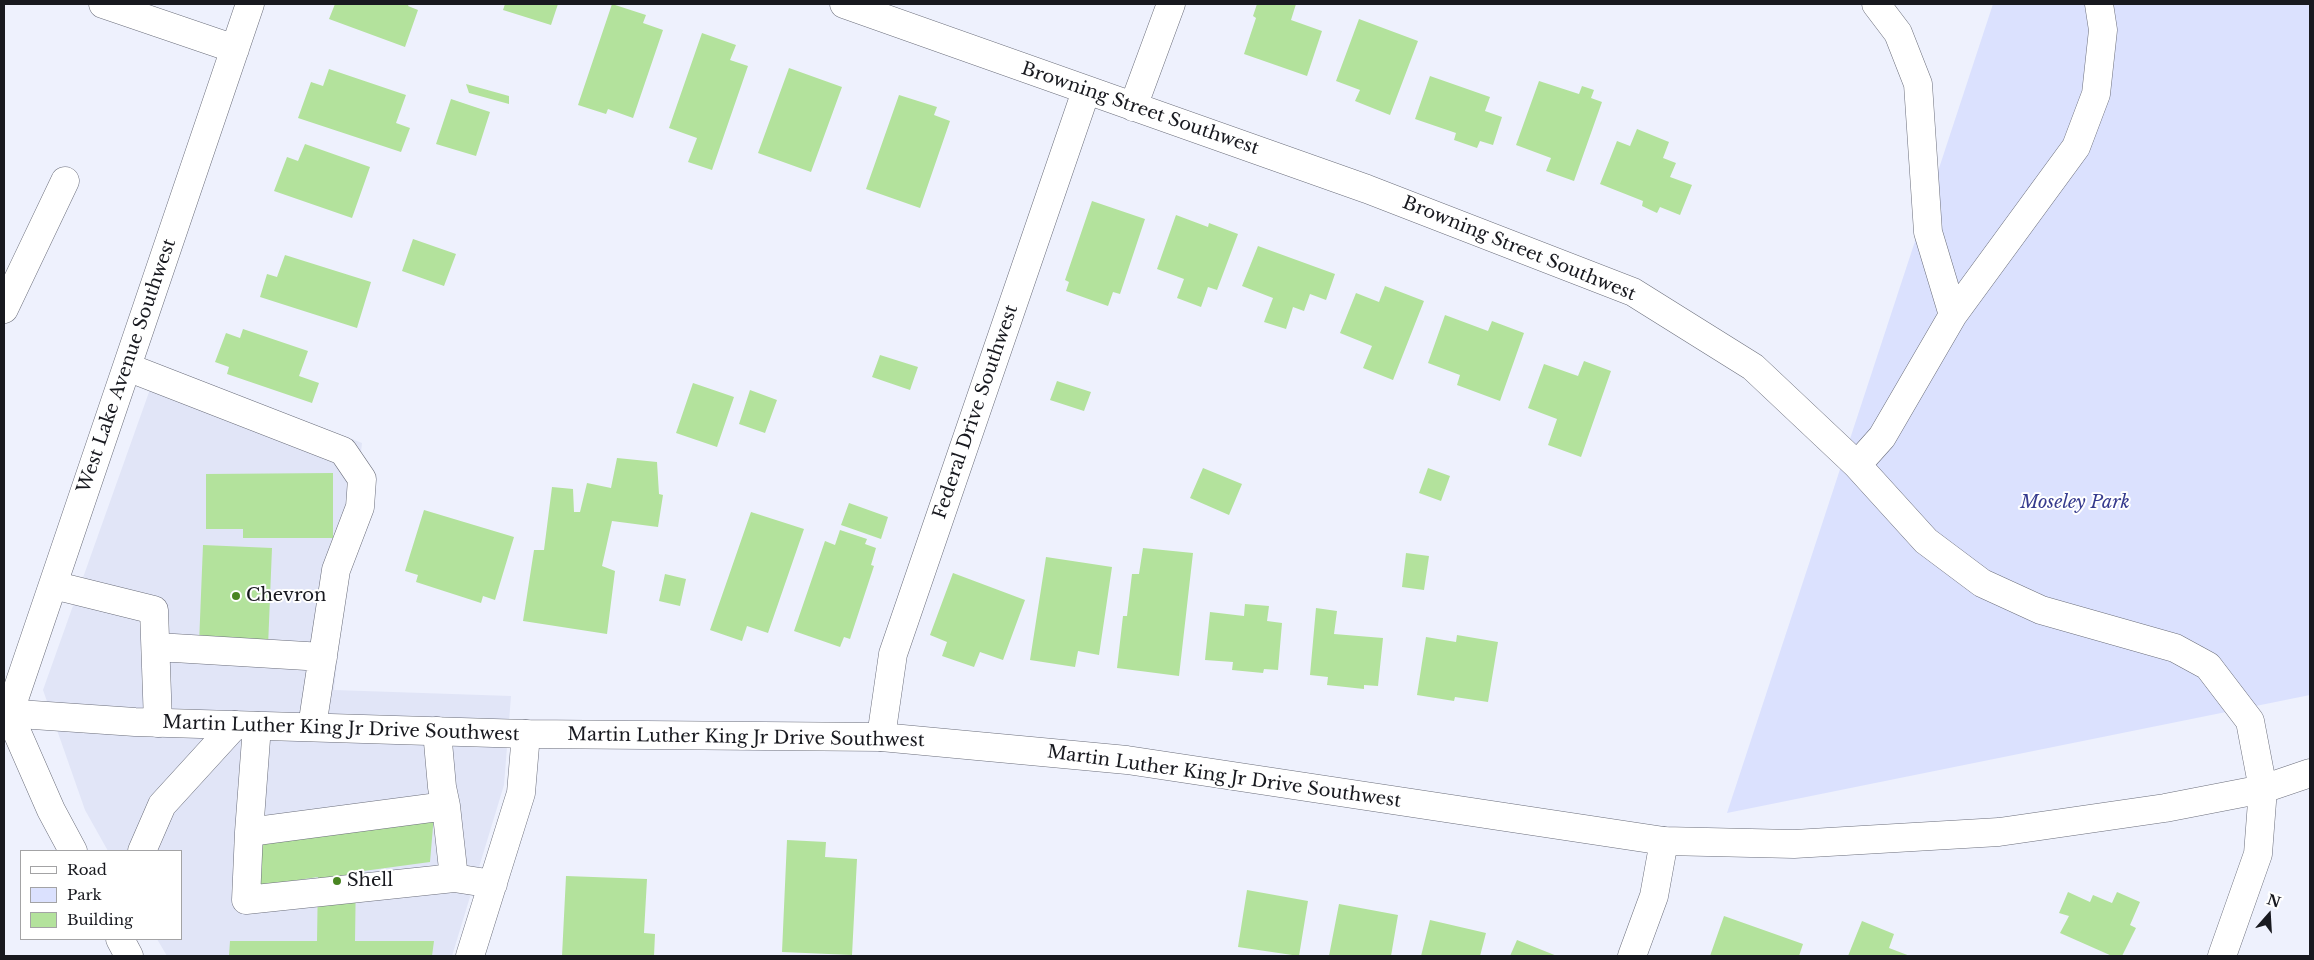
<!DOCTYPE html>
<html>
<head>
<meta charset="utf-8">
<style>
  body { margin:0 }
  #map { position:relative; width:2314px; height:960px; overflow:hidden; background:#eef1fd; font-family:"Libre Baskerville",serif }
  canvas { display:block }
  .frame { position:absolute; inset:0; border:5px solid #18191f; pointer-events:none }
  .legend { position:absolute; left:20px; top:850px; width:162px; height:90px; box-sizing:border-box; background:#fff; border:1px solid #a3a3a5; margin:0; padding:6px 9px; list-style:none; font-size:15px; color:#18191f }
  .legend li { display:flex; align-items:center; gap:10px; height:25px }
  .legend b { width:25px; border:1px solid #a3a3a5 }
  .north { position:absolute; left:2244px; top:890px; width:50px; height:50px; -webkit-text-stroke:4px #fff; paint-order:stroke; rotate:19deg; font-size:14px; font-weight:700; line-height:20px; text-align:center; color:#18191f }
  .north::after { content:''; display:block; margin:auto; width:18px; height:22px; background:#18191f; clip-path:polygon(50% 0,100% 100%,50% 72%,0 100%) }
</style>
</head>
<body>
<div id="map">
<canvas width="2314" height="960"></canvas>
<div class="frame"></div>
<ul class="legend">
<li><b style="height:6px;background:#fff"></b>Road</li>
<li><b style="height:14px;background:#dbe1fe"></b>Park</li>
<li><b style="height:14px;background:#b3e29c"></b>Building</li>
</ul>
<div class="north">N</div>
</div>
<script>
const g = document.querySelector('canvas').getContext('2d');
g.lineJoin = 'round';
function fillPath(path, color) { g.fillStyle = color; g.fill(path, 'evenodd'); }
const toPath = rows => new Path2D(rows.map(r => 'M' + r).join(''));
function trace(path, color, width, dash) { g.strokeStyle = color; g.lineWidth = width; g.lineCap = dash ? 'butt' : 'round'; g.setLineDash(dash || []); g.stroke(path); }
function write(font, color, halo, rows, align = 'center') {
  g.font = font + ' "Libre Baskerville",serif'; g.lineWidth = 4; g.setLineDash([]); g.textBaseline = 'middle'; g.strokeStyle = halo; g.fillStyle = color; for (const [text, x, y, turn = 0] of rows) {
    g.save(); g.translate(x, y); g.rotate((+turn || 0) * Math.PI / 180); g.textAlign = isNaN(turn) ? turn : align; if (halo) g.strokeText(text, 0, 0); g.fillText(text, 0, 0); g.restore();
  }
}
fillPath(toPath([
  [159,364,362,443,334,690,511,696,504,785,452,956,167,956,157,939,181,939,181,851,108,851,85,810,43,690]
]), '#e1e5f7');
fillPath(toPath([
  [1993,4,2310,4,2310,695,1727,813]
]), '#dbe1fe');
fillPath(toPath([
  [335,4,409,4,408,6,418,10,405,47,329,19],
  [505,4,558,4,551,25,503,10],
  [612,4,646,15,643,23,663,30,633,118,608,109,606,114,578,105],
  [1257,4,1296,4,1291,20,1322,31,1307,76,1244,54,1256,18,1253,16],
  [1359,19,1418,41,1390,115,1355,101,1360,90,1336,81],
  [702,33,736,45,730,60,748,66,712,170,688,162,697,138,669,128],
  [789,68,842,87,811,172,758,153],
  [329,69,406,95,396,123,410,128,401,152,298,118,311,82,323,86],
  [1430,76,1490,97,1485,111,1502,117,1493,145,1480,141,1477,148,1454,140,1456,133,1415,119],
  [1539,81,1579,94,1582,86,1594,90,1591,98,1602,102,1574,181,1546,171,1551,158,1516,145],
  [466,84,509,96,509,104,469,93],
  [899,95,937,107,934,115,950,121,920,208,866,189],
  [451,99,490,112,476,156,436,144],
  [1637,129,1669,142,1663,158,1676,163,1670,177,1692,185,1680,215,1660,207,1657,213,1642,206,1643,201,1600,184,1617,141,1630,146],
  [305,144,370,167,352,218,274,191,287,157,298,161],
  [1092,201,1145,219,1120,294,1113,292,1108,306,1066,291,1069,282,1065,280],
  [1176,215,1208,227,1209,223,1238,234,1217,290,1208,287,1201,307,1177,298,1184,279,1157,269],
  [413,239,456,254,444,286,402,271],
  [1258,246,1335,274,1326,300,1310,294,1304,311,1293,307,1286,329,1264,322,1273,298,1242,286],
  [285,255,371,282,357,328,260,297,267,274,277,277],
  [1385,286,1424,301,1393,380,1363,368,1372,346,1340,333,1356,293,1379,302],
  [1445,315,1488,331,1492,321,1524,333,1500,401,1457,385,1460,375,1428,363],
  [243,329,308,351,299,376,319,383,312,403,227,374,229,367,215,362,226,333,240,338],
  [880,355,918,367,910,390,872,377],
  [1584,361,1611,371,1581,457,1548,445,1557,419,1528,408,1544,364,1578,376],
  [1057,381,1091,392,1084,411,1050,400],
  [693,383,734,397,717,447,676,433],
  [750,390,777,400,765,433,739,424],
  [617,458,657,462,659,494,663,495,658,527,612,521,602,566,615,571,607,634,523,621,534,550,544,550,552,487,573,489,574,512,580,512,587,483,611,488],
  [1203,468,1242,484,1229,515,1190,498],
  [1428,468,1450,476,1441,501,1419,493],
  [333,473,333,538,243,538,243,529,206,529,206,474],
  [849,503,888,517,881,539,841,525],
  [424,510,514,537,495,600,483,596,481,603,416,582,418,575,405,571],
  [751,512,804,529,768,633,747,626,742,641,710,630],
  [840,530,867,539,865,544,876,548,871,565,874,566,850,639,844,637,840,647,794,631,825,541,835,545],
  [203,545,272,548,268,647,199,644],
  [1143,548,1193,553,1179,676,1117,668,1123,616,1127,616,1132,574,1139,574],
  [1406,553,1429,556,1424,590,1402,587],
  [1046,557,1112,567,1099,655,1078,651,1075,667,1030,660],
  [953,573,1025,600,1003,660,980,652,974,667,942,656,947,642,930,635],
  [665,574,686,579,680,606,659,601],
  [1245,604,1269,606,1267,621,1282,623,1278,670,1264,669,1263,673,1232,670,1233,662,1205,660,1210,612,1244,616],
  [1316,608,1337,611,1334,634,1383,638,1378,686,1364,685,1364,689,1327,685,1328,677,1310,675],
  [1457,635,1498,642,1488,702,1455,697,1454,701,1417,695,1426,637,1456,642],
  [434,815,430,862,356,872,355,941,434,941,432,956,229,956,230,941,317,941,318,877,258,886,252,841],
  [787,840,826,842,825,857,857,859,852,955,782,952],
  [566,876,647,879,644,933,655,934,654,956,562,956],
  [1247,890,1308,901,1299,956,1238,947],
  [2068,892,2090,902,2093,895,2112,903,2117,892,2140,902,2130,925,2136,928,2122,956,2112,956,2060,933,2069,916,2059,913],
  [1339,904,1398,915,1391,956,1329,956],
  [1724,916,1803,944,1799,956,1710,956],
  [1430,920,1486,933,1480,956,1421,956],
  [1862,921,1894,934,1889,948,1910,956,1848,956],
  [1517,940,1557,956,1510,956]
]), '#b3e29c');
const minor = toPath([
  [103,4,235,49],
  [844,4,1367,189,1633,292,1753,367,1857,465,1926,541,1982,583,2041,610,2175,648,2208,666,2250,721,2263,789,2258,854,2222,956],
  [1876,4,1898,33,1918,84,1928,232,1953,315],
  [1133,107,1171,4],
  [4,309,65,181],
  [127,367,343,451,362,479,360,507,336,570,312,727],
  [1857,465,1882,437,1953,315,2076,147,2096,94,2103,30,2099,4],
  [53,585,154,610,158,723],
  [157,647,323,657],
  [9,714,250,4],
  [257,726,249,832,446,806,442,787,437,731],
  [881,737,893,654,1086,91],
  [446,806,454,878],
  [249,832,246,900,454,878,493,884],
  [470,956,521,793,526,734],
  [1632,956,1654,896,1664,841]
]);
const major = toPath([
  [4,713,135,722,526,734,881,737,1127,760,1664,841,1794,844,1999,832,2165,808,2263,789,2310,773]
]);
const highway = toPath([
  [9,714,51,810,73,851],
  [142,851,162,805,235,725],
  [120,939,129,956]
]);
trace(minor, '#6b6e7b', 29);
trace(major, '#6b6e7b', 29);
trace(highway, '#6b6e7b', 29);
trace(minor, '#fff', 28);
trace(major, '#fff', 28);
trace(highway, '#fff', 28);
for (const [x, y, r, color] of [
  [236,596,5,"#498522"],
  [337,881,5,"#498522"]
]) { const dot = new Path2D(); dot.arc(x, y, r, 0, 2 * Math.PI); g.fillStyle = color; g.fill(dot); trace(dot, '#fff', 2); }
write('18px', '#18191f', '#fff', [
  ["Browning Street Southwest",1140,109,19],
  ["Browning Street Southwest",1519,249,22],
  ["West Lake Avenue Southwest",127,366,-71],
  ["Federal Drive Southwest",976,412,-71],
  ["Martin Luther King Jr Drive Southwest",341,729,2],
  ["Martin Luther King Jr Drive Southwest",746,738,1],
  ["Martin Luther King Jr Drive Southwest",1224,777,8]
]);
write('italic 18px', '#363b8e', '#fff', [
  ["Moseley Park",2075,503]
]);
write('18px', '#18191f', '#fff', [
  ["Chevron",246,596],
  ["Shell",347,881]
], 'left');
</script>
</body>
</html>
